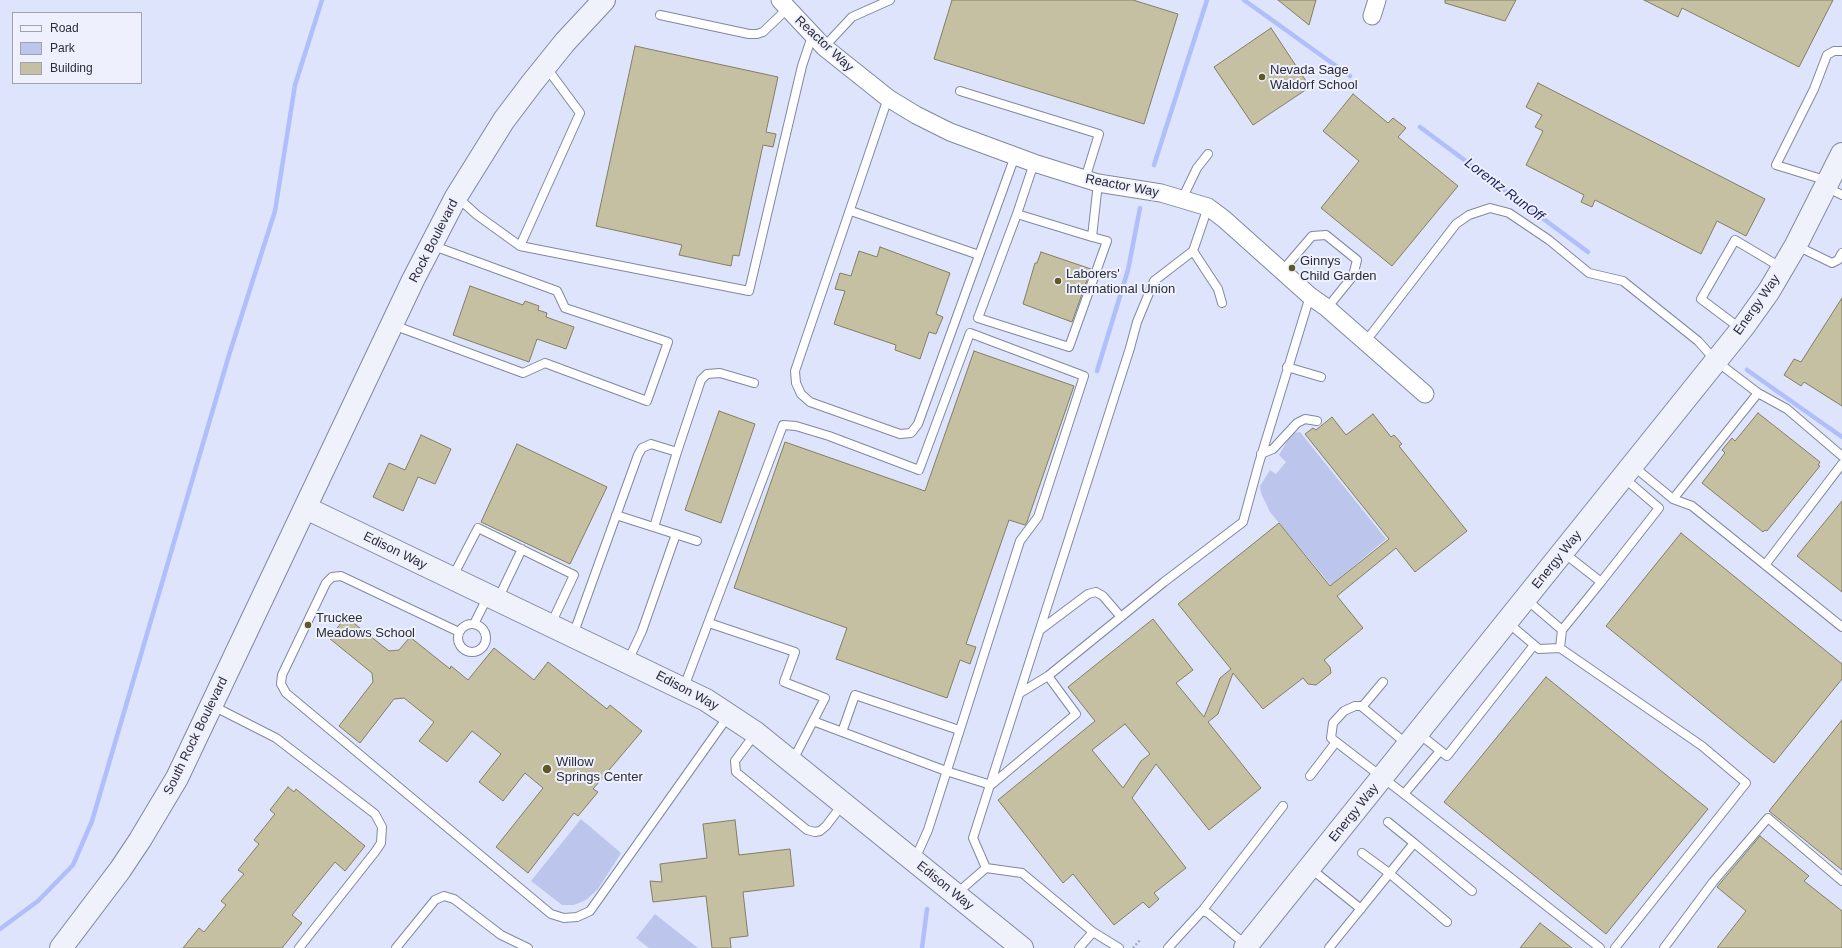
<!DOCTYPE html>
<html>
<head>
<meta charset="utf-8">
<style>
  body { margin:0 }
  #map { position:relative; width:1842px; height:948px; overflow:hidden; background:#dde4fb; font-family:Arial,sans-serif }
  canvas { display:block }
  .legend { position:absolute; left:12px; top:12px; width:130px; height:72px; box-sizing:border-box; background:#eef1fd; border:1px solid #a0a3ae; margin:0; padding:5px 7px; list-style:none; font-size:12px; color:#2a2d38 }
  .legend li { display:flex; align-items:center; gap:8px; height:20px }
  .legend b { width:20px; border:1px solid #a0a3ae }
</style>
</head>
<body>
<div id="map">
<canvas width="1842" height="948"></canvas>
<ul class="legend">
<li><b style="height:5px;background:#eff1fb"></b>Road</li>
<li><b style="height:11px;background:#bcc6ed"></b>Park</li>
<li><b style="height:11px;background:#c5c0a2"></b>Building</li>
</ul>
</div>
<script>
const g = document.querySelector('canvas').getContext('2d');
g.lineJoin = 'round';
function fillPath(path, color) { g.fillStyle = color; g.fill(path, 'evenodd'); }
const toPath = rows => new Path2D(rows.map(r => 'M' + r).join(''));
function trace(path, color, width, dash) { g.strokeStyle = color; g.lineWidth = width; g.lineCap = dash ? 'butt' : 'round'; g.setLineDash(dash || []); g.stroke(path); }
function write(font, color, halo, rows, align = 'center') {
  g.font = font + ' Arial,sans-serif'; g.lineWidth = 4; g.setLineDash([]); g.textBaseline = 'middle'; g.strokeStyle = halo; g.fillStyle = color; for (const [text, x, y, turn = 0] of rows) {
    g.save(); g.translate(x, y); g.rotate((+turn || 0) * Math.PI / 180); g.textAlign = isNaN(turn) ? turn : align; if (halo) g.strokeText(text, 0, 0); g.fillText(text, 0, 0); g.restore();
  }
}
fillPath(toPath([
  [1300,432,1386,539,1331,585,1270,512,1261,493,1260,486,1270,470,1276,474,1286,462,1279,455,1292,433],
  [581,819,621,853,598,889,586,900,574,905,562,905,531,881],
  [655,914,698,948,649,948,636,938]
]), '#bcc6ed');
trace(toPath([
  [1244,0,1350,76],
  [1420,127,1588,252],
  [1154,165,1207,0],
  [1747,370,1842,437],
  [1097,371,1128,270,1140,208],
  [0,929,38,901,73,865,92,821,229,355,275,211,295,85,322,0],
  [922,948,927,909]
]), '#b0bffb', 4.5);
const building = toPath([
  [952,0,1133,0,1178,14,1144,124,934,59,952,0],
  [1278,0,1316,0,1309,25,1278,0],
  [1445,0,1516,0,1505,21,1445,3,1445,0],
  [1644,0,1833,0,1799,67,1682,8,1678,17,1644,0],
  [1271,28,1310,87,1253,125,1214,67,1271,28],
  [635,46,778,77,766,132,776,134,773,147,763,145,739,256,733,255,731,266,679,255,682,245,596,226,635,46],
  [1538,83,1765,199,1746,236,1717,221,1701,254,1595,200,1592,207,1581,202,1584,195,1526,165,1543,131,1535,127,1542,115,1526,107,1538,83],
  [1353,94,1388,123,1393,118,1406,128,1398,137,1458,186,1392,266,1321,208,1359,161,1323,131,1353,94],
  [880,247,950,273,936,314,943,317,936,334,929,332,920,359,895,350,896,345,834,324,845,291,835,289,840,273,851,276,859,251,877,257,880,247],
  [1041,252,1091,269,1072,322,1023,304,1035,263,1037,263,1041,252],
  [470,286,523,305,525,301,539,306,538,310,547,313,546,317,574,327,566,349,537,339,529,362,453,335,470,286],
  [1842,298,1842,406,1804,382,1801,386,1784,375,1794,359,1801,362,1842,298],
  [974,351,1074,386,1027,522,1025,525,1009,520,966,644,976,647,970,664,960,660,947,698,836,659,847,628,734,588,785,442,925,491,974,351],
  [719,411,755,424,721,523,685,510,719,411],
  [1758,413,1820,462,1818,465,1820,466,1767,531,1765,530,1763,532,1702,483,1725,453,1722,450,1732,438,1735,441,1758,413],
  [1373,414,1391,437,1394,435,1402,444,1399,446,1467,531,1415,572,1396,548,1337,596,1363,628,1324,660,1330,667,1331,673,1316,685,1308,684,1303,678,1263,709,1233,673,1218,714,1208,722,1261,788,1209,830,1156,764,1132,798,1186,868,1154,893,1159,899,1149,908,1143,902,1114,925,1073,874,1063,883,998,800,1095,721,1068,687,1153,619,1193,670,1176,683,1204,717,1220,678,1231,669,1178,604,1279,523,1330,586,1389,539,1305,434,1313,428,1316,430,1332,417,1346,435,1373,414],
  [1125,724,1150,754,1141,761,1123,788,1092,750,1125,724],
  [421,435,451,449,435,484,418,477,403,511,373,497,389,463,405,470,421,435],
  [517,444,607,487,570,564,481,522,517,444],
  [1842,501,1842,592,1797,556,1842,501],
  [1681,533,1842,664,1842,679,1774,763,1606,626,1681,533],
  [346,617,389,651,399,650,410,637,450,669,451,666,468,680,494,648,534,680,548,662,607,709,610,705,642,731,593,789,598,792,578,816,574,813,528,873,496,847,543,788,525,773,503,801,479,782,501,754,472,731,447,762,419,741,434,722,404,698,394,699,360,743,339,726,373,682,372,673,329,638,346,617],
  [1546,677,1708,809,1606,934,1444,802,1546,677],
  [1842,720,1842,870,1769,811,1842,720],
  [288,787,294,792,296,789,365,846,345,871,335,862,292,915,302,923,282,948,183,948,199,928,204,932,226,905,221,901,244,874,238,870,259,844,254,840,275,814,270,810,288,787],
  [735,820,739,855,790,849,794,886,743,892,748,936,730,938,731,948,712,948,706,896,653,902,650,881,662,882,660,864,707,858,703,824,735,820],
  [1760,836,1809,876,1804,881,1842,911,1842,948,1717,948,1746,911,1717,887,1760,836],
  [1540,923,1572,948,1520,948,1540,923]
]);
fillPath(building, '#c5c0a2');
trace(building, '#837e62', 1);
const lane = toPath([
  [660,15,749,34,757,34,763,32,787,9],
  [824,47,852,17,890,0],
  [960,91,1099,134,1085,179],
  [888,98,795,371,796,383,801,394,810,402,900,434,911,433,918,424,1015,156],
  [1034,163,1017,214,1092,237,1098,183],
  [1828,181,1776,165,1814,89,1827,55,1834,51,1842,51],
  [1826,187,1842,195],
  [457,197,477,215,520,246,749,291,802,66,812,36],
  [1182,199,1197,168,1208,154],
  [1208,207,1193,251,1218,289,1222,303],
  [851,211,979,255],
  [1017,214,978,318,1069,347,1107,241,1092,237],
  [520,246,580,113,546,67],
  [1797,246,1832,263,1838,260,1842,253],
  [1282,271,1312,236,1326,235,1357,260,1353,276,1327,308],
  [393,325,523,373,545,363,647,401,668,342,565,308,557,291,431,245],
  [1741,329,1701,299,1735,240,1782,268],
  [1366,341,1456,224,1469,215,1490,208,1509,213,1549,240,1589,273,1623,281,1698,341,1716,361,1758,393,1673,499],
  [1287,367,1321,377],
  [1758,393,1787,409,1842,456],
  [1261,454,1273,449,1297,423,1305,419,1317,421],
  [1633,466,1673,499,1692,506,1842,627],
  [616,515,697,541],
  [654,527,677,452],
  [1765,565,1842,464],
  [452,578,478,528,574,575,551,624],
  [1601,582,1659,508,1623,477],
  [498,599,522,549],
  [1527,600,1562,630,1560,648,1702,746,1746,783,1615,948],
  [1507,622,1539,649,1560,648],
  [709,623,795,652,784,682,825,698,792,762],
  [474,624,488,596],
  '458 638a14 14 0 1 1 28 0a14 14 0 1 1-28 0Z',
  [1040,630,1088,594,1096,592,1103,596,1121,617],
  [1562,630,1601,582,1564,553],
  [459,632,341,576,332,577,326,583,282,675,281,684,286,693,551,914,564,918,577,917,590,911,729,715],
  [573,635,638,455,642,448,651,444,677,452,701,380,707,374,720,373,754,383],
  [628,661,642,631,676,534],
  [684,687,783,425,796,426,829,436,919,470,970,333,1084,376,1038,517,1020,541,928,830,915,859],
  [1020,693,1048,676,1164,582,1243,522,1259,463,1310,296],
  [213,706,276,738,375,814,382,827,381,843,375,852,299,948],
  [1362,707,1383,682],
  [813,721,946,771,991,785,1076,714,1048,676],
  [842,732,855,695,959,730],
  [1418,733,1447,756,1534,645],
  [755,734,735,761,736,772,807,830,815,832,820,831,826,826,842,805],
  [1408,745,1361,706,1355,706,1344,711,1333,723,1331,738,1404,794,1440,751],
  [1310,776,1336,742],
  [1404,794,1600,948],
  [1388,822,1414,843],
  [1362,853,1389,873,1447,922],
  [986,868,973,838,1130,348,1137,322,1154,281,1193,251],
  [1310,868,1361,909],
  [956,894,986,868,1022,873,1093,932,1079,948],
  [1202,911,1283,806],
  [1093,932,1119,948],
  [396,948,435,900,444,896,454,899,501,935,528,948],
  [1168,948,1202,911,1208,913,1246,945],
  [1329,948,1414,843,1472,891],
  [1664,948,1713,882,1768,818,1842,881]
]);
const street = toPath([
  [780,0,824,47,888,98,916,115,950,132,1034,163,1098,183,1161,193,1208,207,1224,219,1310,296,1327,308,1425,394],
  [1372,16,1377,0]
]);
const secondary = toPath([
  [306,508,706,700,756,733,1022,948],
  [61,948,120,870,140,840,177,778,413,280,456,197,504,120,532,83,565,42,604,0],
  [1245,948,1744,326,1769,291,1796,245,1842,154]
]);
trace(lane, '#8088a2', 10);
trace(street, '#8088a2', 19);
trace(secondary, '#8088a2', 24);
trace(toPath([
  [1133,948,1140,940]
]), '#a7adc0', 2.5, [2, 2]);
trace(lane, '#fff', 8);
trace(street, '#fff', 17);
trace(secondary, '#eff1fb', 22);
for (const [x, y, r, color] of [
  [1262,77,4,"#605724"],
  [1292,268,4,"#605724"],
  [1058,281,4,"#605724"],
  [308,625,4,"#605724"],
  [547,769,5,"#605724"]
]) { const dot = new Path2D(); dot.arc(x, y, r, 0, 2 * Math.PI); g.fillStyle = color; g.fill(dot); trace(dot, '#eef1fd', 1.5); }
write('13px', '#2a2d38', '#eef1fd', [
  ["Reactor Way",824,44,43],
  ["Reactor Way",1122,186,11],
  ["Rock Boulevard",434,241,-63],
  ["Energy Way",1757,305,-55],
  ["Edison Way",395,551,26],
  ["Energy Way",1557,560,-51],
  ["Edison Way",687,691,28],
  ["South Rock Boulevard",196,736,-64],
  ["Energy Way",1354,813,-51],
  ["Edison Way",945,886,39]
]);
write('13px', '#2a2d38', '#eef1fd', [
  ["Nevada Sage",1270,70],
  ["Waldorf School",1270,85],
  ["Ginnys",1300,261],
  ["Child Garden",1300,276],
  ["Laborers'",1066,274],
  ["International Union",1066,289],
  ["Truckee",316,618],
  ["Meadows School",316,633],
  ["Willow",556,762],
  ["Springs Center",556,777]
], 'left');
write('italic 14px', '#1b1f62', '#eef1fd', [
  ["Lorentz RunOff",1504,190,37]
]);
</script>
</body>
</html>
